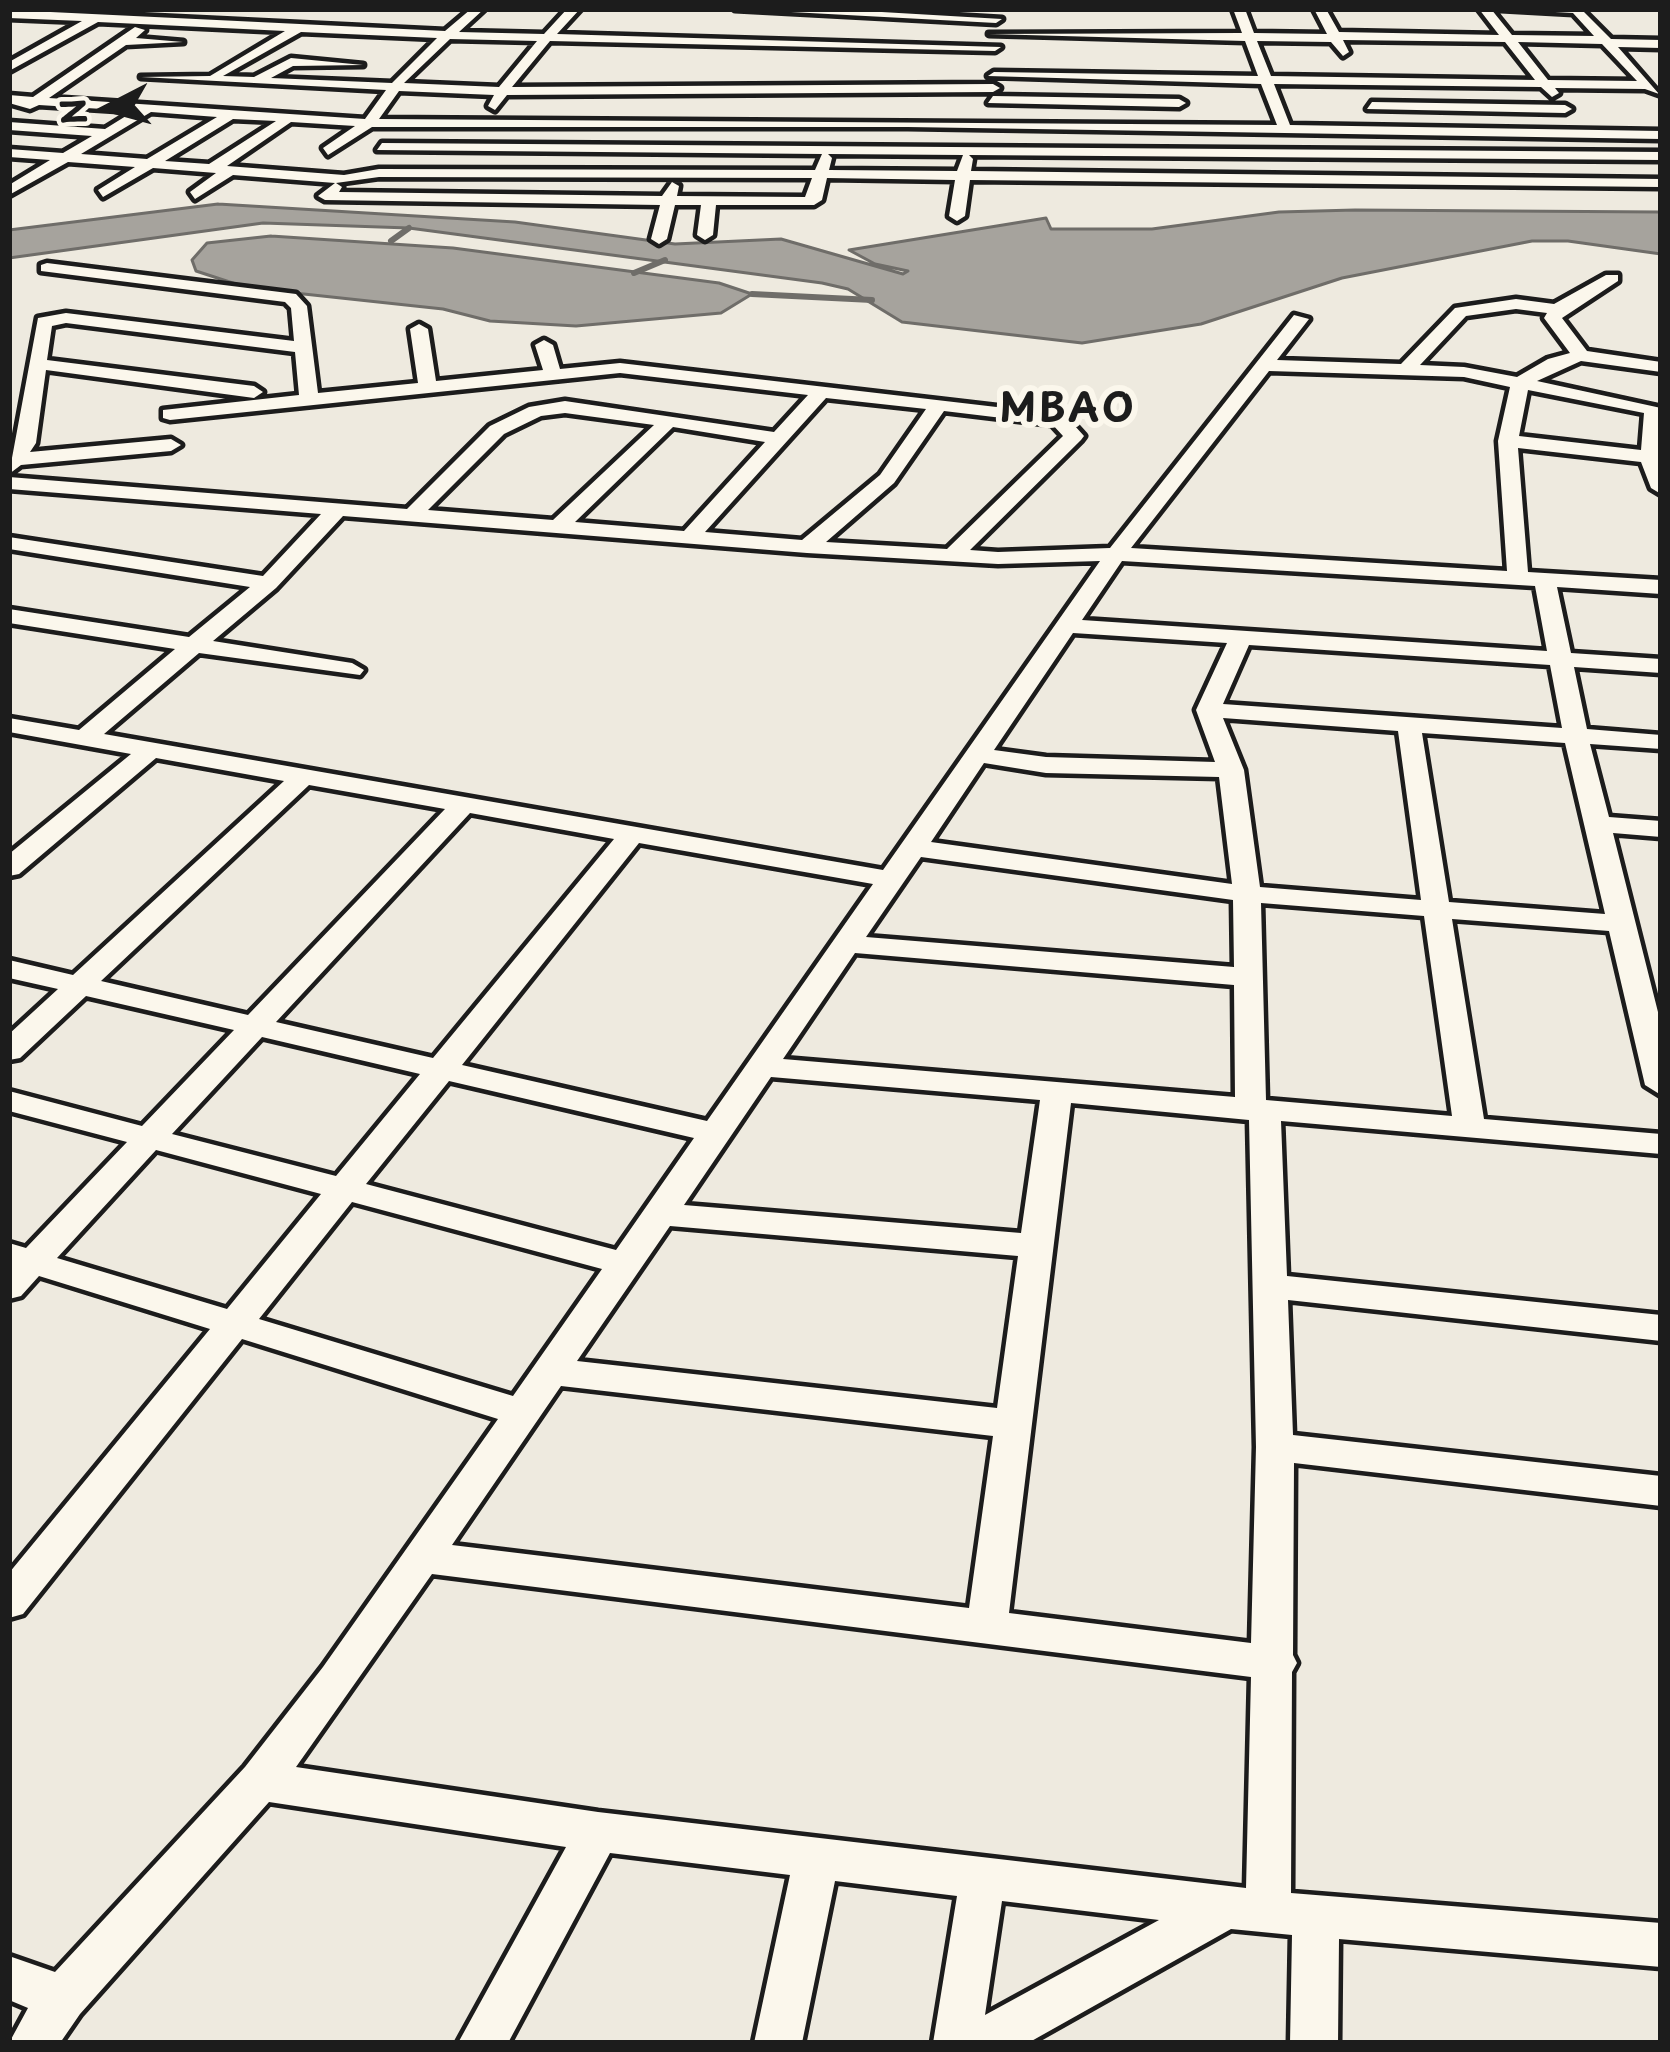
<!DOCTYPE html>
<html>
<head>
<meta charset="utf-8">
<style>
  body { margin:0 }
  #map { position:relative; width:1670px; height:2052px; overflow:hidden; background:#eeeadf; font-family:"Playpen Sans",sans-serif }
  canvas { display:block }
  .frame { position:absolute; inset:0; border:12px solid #1c1c1c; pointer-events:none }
  .north { position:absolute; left:48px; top:48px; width:120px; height:120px; -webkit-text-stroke:9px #fbf7ec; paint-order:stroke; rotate:264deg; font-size:33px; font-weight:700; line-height:48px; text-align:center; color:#1c1c1c }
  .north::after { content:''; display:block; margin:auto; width:42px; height:54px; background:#1c1c1c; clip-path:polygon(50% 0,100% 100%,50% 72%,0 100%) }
</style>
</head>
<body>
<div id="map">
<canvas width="1670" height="2052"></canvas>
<div class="frame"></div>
<div class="north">N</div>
</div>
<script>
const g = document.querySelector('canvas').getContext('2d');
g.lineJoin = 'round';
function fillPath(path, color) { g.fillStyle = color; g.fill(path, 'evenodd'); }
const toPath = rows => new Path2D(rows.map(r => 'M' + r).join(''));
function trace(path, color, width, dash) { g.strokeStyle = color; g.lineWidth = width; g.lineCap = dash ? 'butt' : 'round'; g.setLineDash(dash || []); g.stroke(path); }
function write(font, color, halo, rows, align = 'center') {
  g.font = font + ' "Playpen Sans",sans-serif'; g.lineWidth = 12; g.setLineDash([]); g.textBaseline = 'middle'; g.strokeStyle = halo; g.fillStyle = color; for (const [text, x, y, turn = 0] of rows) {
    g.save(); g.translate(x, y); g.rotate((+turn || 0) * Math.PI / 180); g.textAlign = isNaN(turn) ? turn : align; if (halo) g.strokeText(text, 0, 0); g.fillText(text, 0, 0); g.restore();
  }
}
const water = toPath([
  [218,204,515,222,675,244,781,239,903,274,908,271,875,264,849,250,1046,218,1051,229,1152,229,1279,212,1355,210,1661,212,1661,254,1568,241,1532,241,1342,278,1201,324,1082,343,902,322,848,289,822,283,409,228,263,223,9,258,9,230,218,204],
  [271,236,453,248,719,283,752,294,721,313,576,326,490,321,443,309,248,288,196,271,192,260,207,243,271,236]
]);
fillPath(water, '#a6a39d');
trace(water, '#6f6d69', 3);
trace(toPath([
  [391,241,409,228],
  [634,273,665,260],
  [752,294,872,300]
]), '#6f6d69', 6);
const minor = toPath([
  [471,9,484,9,459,32,544,34,567,9,580,9,557,34,1001,47,995,51,550,41,512,87,993,84,1000,88,993,92,507,95,495,110,488,106,494,95,399,91,379,119,1277,125,1261,84,988,76,994,72,1258,76,1245,41,989,34,1242,33,1233,9,1245,9,1254,33,1327,34,1314,9,1326,9,1339,32,1499,35,1479,9,1491,9,1512,35,1594,36,1573,13,1501,9,1581,9,1611,39,1661,40,1661,48,1618,47,1659,94,1645,89,1555,88,1559,93,1552,97,1541,87,1274,84,1290,125,1661,131,1661,139,908,127,372,127,328,155,323,148,355,126,291,122,227,166,344,175,379,169,815,170,822,154,377,150,382,143,1661,152,1661,160,969,155,973,159,971,171,1661,179,1661,187,970,180,965,216,957,221,949,216,955,180,827,178,822,200,814,205,716,205,713,235,705,240,697,235,701,205,675,205,667,239,659,244,651,239,660,205,325,200,318,196,335,183,233,175,195,199,190,192,216,173,153,168,103,197,98,190,135,167,68,162,9,195,9,185,50,160,9,157,9,149,63,153,92,136,9,130,9,122,105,129,134,111,39,105,30,109,9,103,9,95,33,97,135,27,145,30,136,38,183,42,126,45,49,98,365,119,386,90,141,77,210,76,285,31,98,22,9,71,9,62,82,21,9,18,9,10,445,31,471,9],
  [301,32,437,38,392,83,271,78,293,66,363,65,291,58,254,77,223,76,301,32],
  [450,39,537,41,499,87,404,83,450,39],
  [1343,40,1505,42,1535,80,1271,76,1257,41,1331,42,1343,56,1349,52,1343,40],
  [1518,42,1602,44,1637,81,1548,80,1518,42],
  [151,112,217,117,147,159,81,154,151,112],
  [233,119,276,121,209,164,165,161,233,119],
  [828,154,963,155,957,171,829,170,832,158,828,154],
  [379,177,812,178,805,197,677,196,679,186,672,182,662,196,339,192,342,187,336,183,379,177],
  [735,9,830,9,1002,19,996,23,735,9],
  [993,96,1179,99,1186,103,1179,107,988,103,993,96],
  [1372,102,1565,105,1572,109,1565,113,1367,109,1372,102],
  [47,263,296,294,307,306,318,393,418,383,410,329,419,324,428,329,436,381,543,370,535,345,544,340,553,345,560,369,620,363,1065,415,1084,436,1081,440,970,550,998,552,1110,548,1294,315,1309,319,1277,360,1401,364,1455,308,1516,299,1554,304,1606,275,1618,275,1618,281,1562,318,1587,351,1661,362,1661,372,1581,361,1537,381,1661,408,1661,494,1651,488,1641,462,1518,448,1528,572,1661,580,1661,594,1557,587,1571,653,1661,659,1661,673,1574,667,1587,729,1661,735,1661,749,1590,744,1609,817,1661,821,1661,837,1613,833,1661,1024,1661,1095,1645,1085,1609,931,1452,919,1484,1119,1661,1134,1661,1154,1281,1121,1287,1276,1661,1315,1661,1341,1288,1300,1293,1435,1661,1476,1661,1506,1294,1463,1293,1655,1297,1663,1292,1672,1291,1893,1661,1923,1661,1967,1339,1939,1338,2043,1290,2043,1292,1935,1231,1929,1028,2043,933,2043,957,1896,835,1881,802,2043,754,2043,790,1875,610,1853,508,2043,458,2043,566,1847,269,1802,80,2014,60,2043,9,2043,28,2008,9,2000,9,1956,55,1972,245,1767,323,1667,498,1419,242,1339,23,1614,9,1618,9,1573,210,1329,39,1276,21,1296,9,1299,9,1243,26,1248,127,1142,9,1111,9,1091,142,1126,234,1030,86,996,20,1058,9,1060,9,1034,58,989,9,978,9,960,73,975,284,781,156,758,19,874,9,876,9,854,131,754,9,732,9,718,79,730,175,649,9,623,9,609,189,637,250,587,9,549,9,537,263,576,321,514,9,489,9,477,407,509,490,426,529,407,565,401,774,432,808,395,620,373,170,420,163,418,163,410,299,395,295,352,66,323,52,326,47,360,254,386,263,392,254,398,46,370,36,443,30,452,171,439,181,445,171,451,21,465,9,474,38,318,66,313,294,341,291,308,285,302,41,271,41,265,47,263],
  [1516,309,1547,313,1544,318,1570,353,1548,359,1517,377,1464,367,1420,365,1466,316,1516,309],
  [1269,371,1464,377,1510,387,1498,441,1507,571,1131,548,1269,371],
  [1528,390,1644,413,1641,450,1519,436,1528,390],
  [826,398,926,409,880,475,802,540,705,532,826,398],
  [944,411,1052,424,1063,436,947,549,826,542,894,483,944,411],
  [565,413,654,425,553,520,428,510,504,434,541,416,565,413],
  [673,427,765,442,684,531,575,522,673,427],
  [343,516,807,553,998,564,1100,561,883,870,104,734,199,653,360,675,364,670,352,663,213,641,276,588,343,516],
  [1122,561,1535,586,1547,651,1082,620,1122,561],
  [1073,633,1227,643,1196,710,1215,762,1046,757,994,750,1073,633],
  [1249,645,1550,665,1562,728,1223,704,1249,645],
  [1223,718,1398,731,1421,900,1260,887,1244,770,1223,718],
  [1422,733,1565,743,1605,914,1449,902,1422,733],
  [984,763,1046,773,1219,777,1232,884,931,842,984,763],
  [309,785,445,809,248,1015,101,981,309,785],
  [470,813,614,839,433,1058,276,1022,470,813],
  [639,843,873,884,707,1121,462,1065,639,843],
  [921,857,1233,900,1234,967,866,937,921,857],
  [1261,903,1424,916,1452,1116,1266,1100,1261,903],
  [855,953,1234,985,1235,1097,783,1059,855,953],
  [262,1037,420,1074,336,1176,172,1134,262,1037],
  [771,1077,1040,1100,1021,1233,684,1205,771,1077],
  [449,1081,694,1138,616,1250,366,1184,449,1081],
  [1071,1103,1249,1120,1256,1447,1251,1643,1009,1613,1071,1103],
  [156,1150,321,1194,227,1309,57,1258,156,1150],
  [352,1202,602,1269,513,1396,259,1319,352,1202],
  [670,1226,1018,1256,997,1408,577,1361,670,1226],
  [561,1386,993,1436,969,1608,452,1545,561,1386],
  [432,1574,1251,1677,1246,1888,598,1812,296,1767,432,1574],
  [1002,1901,1159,1920,985,2015,1002,1901]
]);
trace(minor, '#1c1c1c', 9);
fillPath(minor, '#fbf7ec');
g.letterSpacing = '3px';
write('bold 39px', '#1c1c1c', '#fbf7ec', [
  ["MBAO",1068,411]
]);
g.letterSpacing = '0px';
</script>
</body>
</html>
